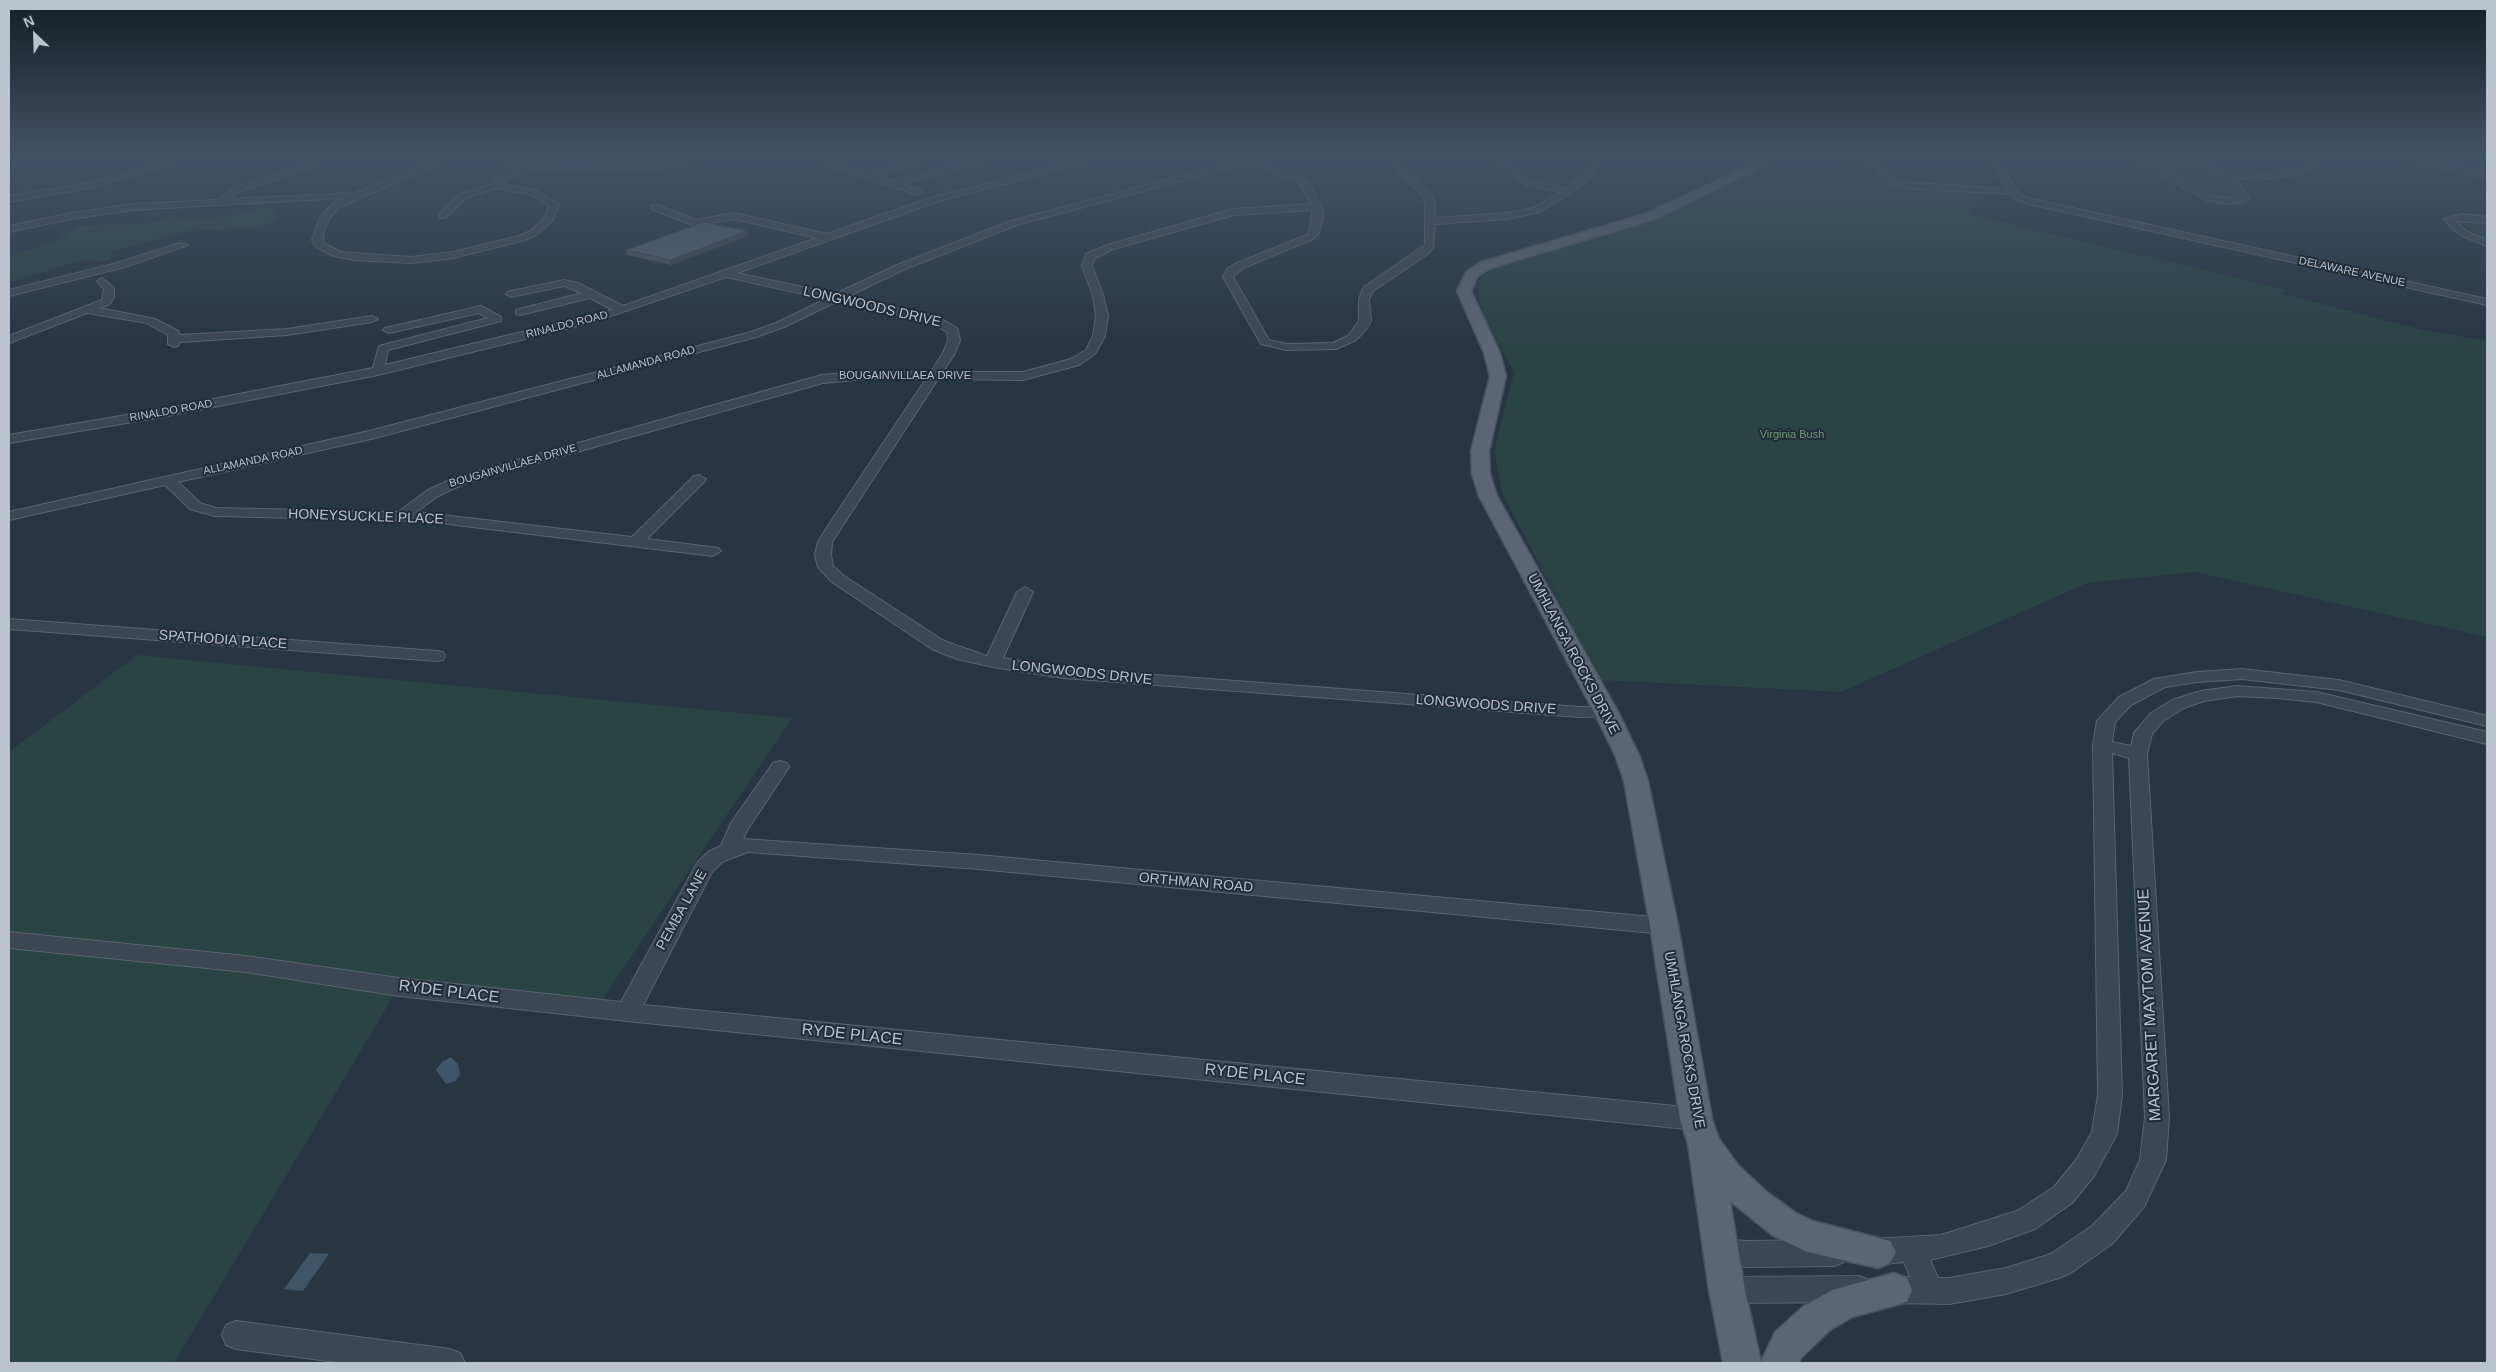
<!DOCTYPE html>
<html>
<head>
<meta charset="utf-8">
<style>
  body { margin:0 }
  #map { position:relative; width:2496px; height:1372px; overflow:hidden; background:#283642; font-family:Helvetica,sans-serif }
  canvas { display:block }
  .frame { position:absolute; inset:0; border:10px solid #bac2cc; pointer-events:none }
  .north { position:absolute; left:10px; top:10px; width:50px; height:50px; -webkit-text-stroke:4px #212c37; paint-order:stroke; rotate:336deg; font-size:14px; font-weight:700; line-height:20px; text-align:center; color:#bac2cc }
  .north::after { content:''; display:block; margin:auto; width:18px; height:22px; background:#bac2cc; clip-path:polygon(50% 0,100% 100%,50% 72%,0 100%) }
</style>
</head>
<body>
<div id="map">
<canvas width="2496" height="1372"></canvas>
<div class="frame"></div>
<div class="north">N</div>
</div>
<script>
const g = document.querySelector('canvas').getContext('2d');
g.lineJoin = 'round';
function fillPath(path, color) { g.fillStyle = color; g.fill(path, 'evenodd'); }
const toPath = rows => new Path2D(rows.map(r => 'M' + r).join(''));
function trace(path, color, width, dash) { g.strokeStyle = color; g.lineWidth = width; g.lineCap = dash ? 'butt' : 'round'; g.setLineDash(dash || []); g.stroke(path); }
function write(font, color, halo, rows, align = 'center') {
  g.font = font + ' Helvetica,sans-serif'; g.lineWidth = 4; g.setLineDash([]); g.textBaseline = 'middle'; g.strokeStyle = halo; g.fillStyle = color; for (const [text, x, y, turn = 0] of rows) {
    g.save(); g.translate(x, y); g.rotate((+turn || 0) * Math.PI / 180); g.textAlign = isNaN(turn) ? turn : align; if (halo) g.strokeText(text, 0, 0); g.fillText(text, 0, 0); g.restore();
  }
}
fillPath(toPath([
  [2136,156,2163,156,2225,175,2239,196,2226,199,2204,194],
  [1751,175,1984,194,1967,214,2287,290,2282,294,2423,330,2487,341,2487,637,2195,572,2087,583,1841,692,1600,680,1502,493,1494,451,1514,373,1485,319,1479,300,1479,281,1490,268,1514,260,1544,255,1571,244,1644,224],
  [264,208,272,210,278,218,261,228,188,231,110,252,114,257,104,262,84,259,15,281,9,280,9,256,58,240,79,226,146,224,171,217,184,220,231,217],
  [2472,217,2487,220,2487,239,2460,223,2461,219],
  [137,655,792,718,596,1009,399,987,174,1363,9,1363,9,752]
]), '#2a4343');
fillPath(toPath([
  [451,1057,458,1064,460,1074,456,1081,446,1084,436,1070,442,1062],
  [310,1253,329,1254,303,1291,284,1289]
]), '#3f556a');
const minor = toPath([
  [185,156,200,156,94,187,9,202,9,196,93,182,185,156],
  [315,156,325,156,310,168,241,191,229,199,355,193,444,156,456,156,338,208,329,219,323,234,323,243,341,252,411,257,453,252,519,236,530,231,544,219,549,206,532,195,496,188,466,198,445,218,439,218,439,214,460,194,492,184,493,180,504,173,520,167,471,156,491,156,529,163,573,166,660,162,701,156,725,156,660,168,573,172,530,169,500,183,538,191,557,203,559,205,553,220,536,235,525,240,453,258,411,263,354,260,334,256,316,247,312,240,320,218,332,204,344,198,132,210,71,219,9,232,9,226,71,213,132,204,218,200,235,187,304,164,315,156],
  [820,156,831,156,827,160,868,173,930,156,945,156,877,176,894,181,993,156,1009,156,903,184,921,190,922,192,918,195,817,162,816,160,820,156],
  [1098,156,1114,156,939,201,737,273,835,294,897,265,1011,221,1255,156,1270,156,1257,161,1308,182,1324,212,1319,233,1313,239,1243,268,1233,277,1269,340,1286,344,1333,343,1348,336,1359,321,1359,299,1364,287,1425,245,1425,203,1423,196,1382,156,1391,156,1430,193,1435,203,1435,218,1507,213,1533,208,1560,192,1526,185,1488,156,1498,156,1532,181,1566,188,1585,173,1596,156,1604,156,1591,177,1579,188,1539,212,1507,219,1435,224,1433,247,1429,253,1373,291,1369,299,1371,321,1367,328,1356,340,1336,349,1286,350,1261,344,1223,277,1227,269,1235,264,1307,235,1309,232,1313,210,1234,215,1113,249,1095,258,1092,266,1103,295,1108,316,1105,336,1095,354,1079,365,1023,380,938,379,832,542,831,555,833,566,844,576,944,641,987,656,1017,592,1025,587,1033,592,1003,658,1064,668,1579,707,1606,707,1612,708,1615,712,1612,716,1579,717,1064,678,993,667,957,659,932,649,832,582,818,567,815,555,818,542,826,529,926,379,865,379,823,383,466,483,438,496,416,512,632,537,694,476,699,475,706,479,704,482,647,539,718,548,721,551,713,556,423,521,215,516,190,509,165,485,9,520,9,512,369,431,748,333,776,323,826,299,726,277,590,323,378,375,162,417,9,443,9,435,162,409,373,368,379,346,488,318,479,313,389,333,383,330,385,328,481,306,501,317,501,321,388,350,385,365,613,310,590,298,520,315,516,314,516,310,582,293,564,286,511,297,506,294,507,292,564,280,578,283,623,306,817,238,734,219,695,226,651,209,651,205,657,205,696,220,734,213,827,234,933,197,1098,156],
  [1248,163,1300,184,1311,204,1233,209,1107,245,1086,254,1082,266,1093,295,1096,316,1093,336,1086,350,1071,359,1023,372,943,372,955,353,960,340,957,328,938,317,847,297,905,269,1017,225,1248,163],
  [838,301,930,322,947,332,948,340,943,353,931,372,865,371,822,375,456,477,428,490,398,512,216,508,200,503,178,482,375,438,756,337,784,327,838,301],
  [1810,156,1871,159,1880,163,1888,177,1905,182,2007,189,1986,156,1994,156,2019,194,2032,199,2487,299,2487,305,2029,204,2013,198,2011,194,1904,188,1882,181,1874,167,1867,163,1813,160,1810,160,1810,156],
  [2126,156,2137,156,2209,195,2224,198,2239,197,2227,177,2163,156,2177,156,2231,172,2267,173,2300,169,2324,156,2335,156,2302,174,2267,179,2236,178,2249,198,2242,202,2224,204,2203,199,2126,156],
  [2379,156,2399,156,2487,172,2487,178,2379,156],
  [2462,214,2487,217,2487,223,2455,221,2468,232,2487,240,2487,246,2462,236,2452,229,2444,219,2462,214],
  [180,243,188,245,125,267,9,296,9,290,117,263,180,243],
  [102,278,114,288,114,297,110,304,99,308,155,319,178,331,180,335,287,329,372,316,378,319,372,322,287,335,180,342,178,346,174,347,168,344,168,335,147,323,87,313,9,343,9,336,102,300,104,289,97,281,102,278],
  [9,619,437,651,443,652,445,656,443,660,437,661,9,629,9,619],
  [2242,669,2339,680,2487,716,2487,726,2339,690,2242,679,2197,682,2165,687,2131,705,2115,722,2112,742,2131,746,2134,733,2151,713,2172,700,2201,691,2237,686,2316,692,2487,732,2487,744,2316,702,2277,698,2237,696,2204,701,2184,708,2163,721,2152,734,2147,754,2169,1117,2166,1160,2144,1207,2112,1244,2069,1274,2059,1278,2006,1294,1949,1304,1887,1303,1877,1299,1873,1290,1877,1281,1887,1277,1910,1277,1904,1262,1873,1265,1863,1261,1859,1252,1863,1243,1873,1239,1941,1235,2017,1211,2054,1187,2076,1160,2092,1132,2098,1095,2093,745,2097,721,2119,697,2154,679,2197,672,2242,669],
  [2112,753,2129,758,2145,1117,2140,1160,2126,1191,2092,1226,2051,1254,2006,1268,1949,1278,1938,1278,1930,1260,1988,1246,2035,1229,2072,1203,2094,1176,2117,1134,2122,1095,2112,753],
  [780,761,787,763,789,767,748,829,743,839,979,855,1664,918,1672,920,1675,926,1672,932,1664,934,979,869,748,852,722,862,712,872,643,1005,1696,1108,1705,1112,1709,1119,1705,1126,1696,1130,627,1021,399,996,246,972,9,948,9,932,246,956,399,978,621,1002,697,863,708,852,721,846,731,823,773,763,780,761],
  [1723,1239,1747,1241,1834,1240,1844,1244,1848,1253,1844,1262,1834,1266,1747,1267,1723,1265,1713,1261,1709,1252,1713,1243,1723,1239],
  [1859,1276,1869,1280,1873,1289,1869,1298,1859,1302,1727,1303,1717,1299,1713,1290,1717,1281,1727,1277,1859,1276],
  [236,1321,450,1349,460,1353,465,1363,344,1363,236,1349,226,1345,222,1335,226,1325,236,1321]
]);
const major = toPath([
  [1759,156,1771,156,1756,170,1653,220,1491,268,1478,276,1471,291,1500,353,1506,376,1489,451,1490,474,1497,496,1618,712,1639,755,1648,781,1678,926,1712,1119,1719,1139,1738,1165,1767,1192,1796,1213,1813,1221,1890,1241,1896,1252,1890,1263,1878,1268,1807,1252,1772,1235,1730,1201,1745,1290,1761,1362,1775,1332,1804,1306,1832,1290,1894,1273,1907,1278,1912,1290,1907,1302,1852,1317,1830,1330,1801,1358,1799,1363,1723,1363,1709,1290,1688,1144,1680,1119,1650,926,1624,781,1615,755,1594,712,1479,496,1472,474,1471,451,1490,376,1484,353,1457,291,1467,271,1481,262,1645,214,1748,166,1759,156]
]);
trace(minor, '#5b656f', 2);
trace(major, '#49535e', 3);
fillPath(minor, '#3c4752');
fillPath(major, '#5b6672');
fillPath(toPath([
  [747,231,748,236,671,265,628,255,626,250]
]), '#48535f');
fillPath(toPath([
  [747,231,748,236,671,265,670,260]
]), '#3b444e');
const building = toPath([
  [704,222,747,231,670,260,626,250,704,222]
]);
fillPath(building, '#54616f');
trace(building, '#3b444e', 1);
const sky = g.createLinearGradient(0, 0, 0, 348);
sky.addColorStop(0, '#161e24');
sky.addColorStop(0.45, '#425265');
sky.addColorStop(1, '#42526500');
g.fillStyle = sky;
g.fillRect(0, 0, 2496, 348);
write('11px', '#bac2cc', '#212c37', [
  ["DELAWARE AVENUE",2352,272,12],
  ["RINALDO ROAD",567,325,-14],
  ["ALLAMANDA ROAD",646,363,-15],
  ["BOUGAINVILLAEA DRIVE",905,376],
  ["RINALDO ROAD",171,411,-10],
  ["ALLAMANDA ROAD",253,461,-12],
  ["BOUGAINVILLAEA DRIVE",513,466,-16]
]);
write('11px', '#729c78', '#212c37', [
  ["Virginia Bush",1792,435]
]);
write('14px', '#bac2cc', '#212c37', [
  ["LONGWOODS DRIVE",872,307,13],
  ["HONEYSUCKLE PLACE",366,517,2],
  ["SPATHODIA PLACE",223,640,4],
  ["UMHLANGA ROCKS DRIVE",1573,654,62],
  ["LONGWOODS DRIVE",1082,673,6],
  ["LONGWOODS DRIVE",1486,705,4],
  ["ORTHMAN ROAD",1196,883,5],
  ["PEMBA LANE",682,910,-61],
  ["UMHLANGA ROCKS DRIVE",1684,1040,80]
]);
write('16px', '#bac2cc', '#212c37', [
  ["RYDE PLACE",449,992,7],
  ["MARGARET MAYTOM AVENUE",2150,1005,-93],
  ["RYDE PLACE",852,1035,6],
  ["RYDE PLACE",1255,1075,6]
]);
</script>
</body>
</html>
